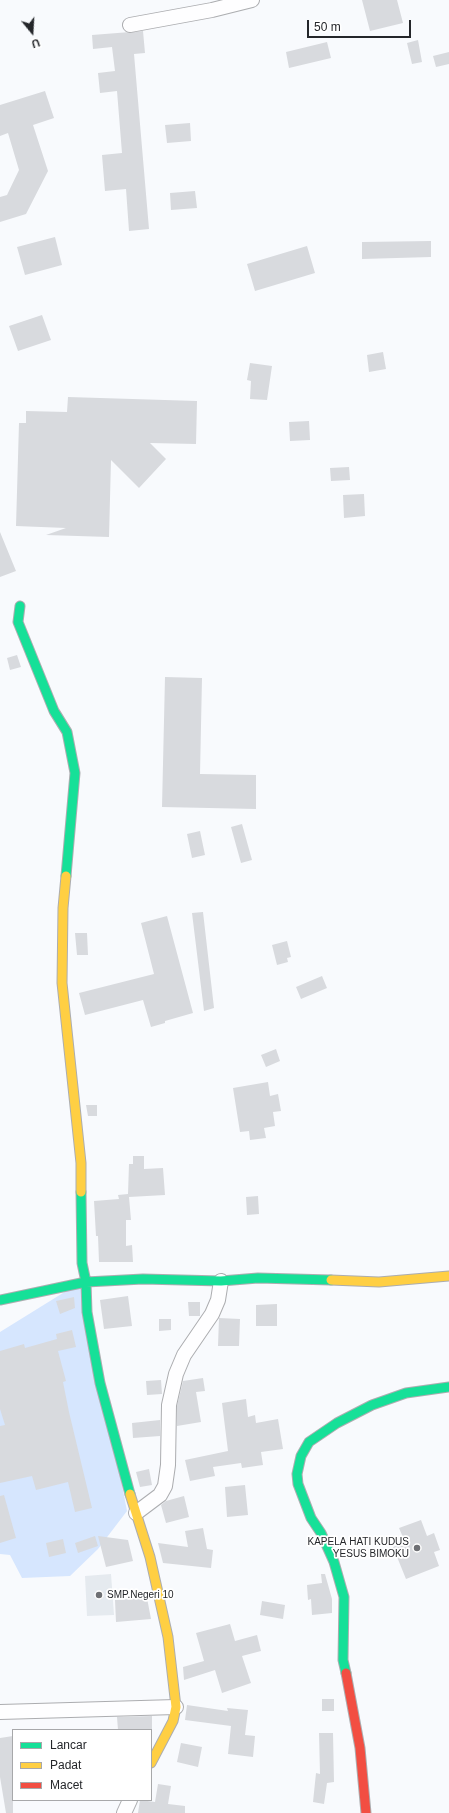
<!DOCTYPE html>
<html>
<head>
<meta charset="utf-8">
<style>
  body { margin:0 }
  #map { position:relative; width:449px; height:1813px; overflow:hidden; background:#f8fafd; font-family:Helvetica,sans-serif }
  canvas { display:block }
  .legend { position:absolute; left:12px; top:1729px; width:140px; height:72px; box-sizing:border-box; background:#fff; border:1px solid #a7a8aa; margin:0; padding:5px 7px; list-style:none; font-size:12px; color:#24262a }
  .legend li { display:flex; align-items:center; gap:8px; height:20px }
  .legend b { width:20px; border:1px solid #a7a8aa }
  .north { position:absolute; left:12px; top:12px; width:40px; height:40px; -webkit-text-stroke:3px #fff; paint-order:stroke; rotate:162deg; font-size:11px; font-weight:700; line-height:16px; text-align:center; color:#24262a }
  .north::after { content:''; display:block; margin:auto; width:14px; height:18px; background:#24262a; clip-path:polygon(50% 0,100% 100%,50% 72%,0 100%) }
  .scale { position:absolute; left:307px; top:20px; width:104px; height:18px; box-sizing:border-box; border:2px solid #24262a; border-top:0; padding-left:5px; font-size:12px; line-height:14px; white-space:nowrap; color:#24262a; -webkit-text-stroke:3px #fff; paint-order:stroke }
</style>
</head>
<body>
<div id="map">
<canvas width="449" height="1813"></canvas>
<ul class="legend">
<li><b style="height:5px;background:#16e098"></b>Lancar</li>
<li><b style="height:5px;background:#ffcf43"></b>Padat</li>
<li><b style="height:5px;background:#f24e42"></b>Macet</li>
</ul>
<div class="north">U</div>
<div class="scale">50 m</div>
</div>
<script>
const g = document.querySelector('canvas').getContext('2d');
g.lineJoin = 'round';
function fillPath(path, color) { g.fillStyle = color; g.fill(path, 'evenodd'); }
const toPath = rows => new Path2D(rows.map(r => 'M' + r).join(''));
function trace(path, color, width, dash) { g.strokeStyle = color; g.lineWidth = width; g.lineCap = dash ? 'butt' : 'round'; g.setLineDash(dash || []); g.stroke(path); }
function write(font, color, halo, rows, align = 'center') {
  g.font = font + ' Helvetica,sans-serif'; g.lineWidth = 3.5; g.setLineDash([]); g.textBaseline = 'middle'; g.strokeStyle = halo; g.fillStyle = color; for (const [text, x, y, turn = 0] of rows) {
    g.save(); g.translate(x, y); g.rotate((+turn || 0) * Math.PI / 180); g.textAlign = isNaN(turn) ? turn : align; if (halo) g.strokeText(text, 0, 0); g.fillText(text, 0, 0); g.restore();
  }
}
fillPath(toPath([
  [111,1574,114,1615,87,1616,85,1576]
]), '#e5eaef');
fillPath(toPath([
  [83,1286,127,1511,98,1549,70,1576,22,1578,10,1555,0,1554,0,1332,71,1288]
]), '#d6e6fe');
fillPath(toPath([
  [362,0,397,0,403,23,370,31],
  [143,31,145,53,134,54,149,229,129,231,126,189,105,191,102,155,122,153,117,91,100,93,98,73,115,71,112,47,93,49,92,35],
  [418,40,422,62,412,64,407,43],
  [327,42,331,58,289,68,286,52],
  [449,52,449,64,436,67,433,56],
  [45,91,54,118,33,125,48,171,26,214,0,222,0,197,7,195,19,170,8,133,0,136,0,105],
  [190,123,191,141,167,143,165,125],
  [195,191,197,208,171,210,170,193],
  [55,237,62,265,25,275,17,247],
  [431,241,431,257,362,259,362,242],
  [307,246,315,273,255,291,247,264],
  [42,315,51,340,18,351,9,326],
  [383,352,386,369,369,372,367,355],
  [250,363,272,366,267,400,250,399,251,381,247,380],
  [68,397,197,401,196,444,150,443,166,459,139,488,111,460,109,537,46,535,66,528,16,526,19,423,26,423,26,411,67,412],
  [309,421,310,440,290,441,289,422],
  [349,467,350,480,331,481,330,468],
  [364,494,365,516,344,518,343,495],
  [0,532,16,571,0,577],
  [17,655,21,667,10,670,7,658],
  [165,677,202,678,200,774,256,775,256,809,162,807],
  [242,824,252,860,241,863,231,827],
  [200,831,205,855,192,858,187,834],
  [203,912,214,1008,204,1011,192,913],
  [167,916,193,1013,165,1021,165,1023,151,1027,143,1000,85,1015,79,993,154,974,141,923],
  [75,933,87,933,88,955,77,955],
  [287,941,291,957,287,958,288,962,277,965,272,945],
  [322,976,327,988,301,999,296,987],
  [276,1049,280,1061,266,1067,261,1055],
  [268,1082,270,1096,278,1094,281,1111,273,1112,275,1126,264,1128,266,1138,250,1140,249,1131,240,1132,233,1088],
  [86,1105,97,1105,97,1116,88,1116],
  [133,1156,144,1156,144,1169,163,1168,165,1195,129,1197,131,1220,126,1220,126,1246,132,1245,133,1262,99,1262,98,1236,96,1236,94,1201,119,1199,118,1195,128,1194,129,1164,133,1164],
  [258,1196,259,1214,247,1215,246,1197],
  [128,1296,132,1326,104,1329,100,1300],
  [74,1297,75,1308,60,1314,56,1301],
  [188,1302,200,1302,200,1316,189,1316],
  [277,1304,277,1326,256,1326,256,1305],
  [219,1318,240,1319,239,1346,218,1346],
  [159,1319,171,1319,171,1330,159,1331],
  [72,1330,76,1347,58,1351,66,1381,63,1382,69,1412,92,1508,75,1512,68,1482,36,1490,32,1476,0,1483,0,1426,5,1425,0,1409,0,1351,24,1344,25,1348,57,1339,56,1334],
  [203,1378,205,1391,196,1392,201,1422,177,1426,177,1406,183,1381],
  [161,1380,162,1394,147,1395,146,1381],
  [246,1399,248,1417,255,1415,256,1423,278,1419,283,1449,261,1452,263,1465,242,1468,241,1463,213,1467,215,1476,190,1481,185,1460,228,1451,222,1403],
  [160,1420,160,1436,133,1438,132,1423],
  [149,1469,152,1485,140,1487,136,1472],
  [245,1485,248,1515,227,1517,225,1487],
  [4,1495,16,1538,0,1543,0,1496],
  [184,1496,189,1517,166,1523,161,1505,166,1501],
  [421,1520,427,1536,434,1533,440,1550,434,1552,439,1566,406,1579,393,1547,405,1542,399,1528],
  [203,1528,207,1549,213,1550,211,1568,163,1563,158,1543,188,1547,185,1531],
  [95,1536,98,1546,78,1553,75,1543],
  [98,1536,128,1540,133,1561,106,1567],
  [63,1539,66,1553,49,1557,46,1543],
  [321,1574,325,1574,332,1599,332,1613,312,1615,311,1599,308,1600,307,1585,322,1583],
  [147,1598,151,1619,116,1622,115,1600],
  [262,1601,285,1605,283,1619,260,1615],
  [230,1624,235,1641,257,1635,261,1651,242,1656,251,1683,222,1693,215,1670,184,1680,183,1667,204,1661,196,1633],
  [322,1699,334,1699,334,1711,322,1711],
  [187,1705,228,1711,227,1708,248,1710,245,1735,255,1736,253,1757,228,1754,231,1726,185,1720],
  [152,1716,152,1730,118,1730,117,1717],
  [319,1733,333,1733,334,1782,327,1783,324,1804,313,1802,316,1773,320,1774],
  [13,1736,13,1813,6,1813,0,1777,0,1738],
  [181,1743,202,1747,198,1767,177,1762],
  [158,1784,171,1786,168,1804,185,1806,185,1813,138,1813,140,1800,155,1802]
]), '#d8dade');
const street = toPath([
  [130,25,212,10,252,0],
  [136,1513,160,1495,165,1486,168,1465,169,1405,176,1374,184,1355,212,1314,218,1300,221,1281],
  [0,1712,176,1707],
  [124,1813,130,1800]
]);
const fast = toPath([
  [20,606,18,622,54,711,67,732,75,773,66,876],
  [81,1192,82,1263,86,1282,87,1312,100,1383,130,1494],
  [0,1300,86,1282,143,1279,221,1281,258,1278,331,1280],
  [346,1673,343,1660,344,1597,334,1562,321,1533,311,1518,298,1484,297,1474,301,1456,309,1442,337,1423,372,1405,406,1393,449,1387]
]);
const slow = toPath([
  [66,876,63,908,62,983,81,1163,81,1192],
  [331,1280,379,1282,449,1276],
  [130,1494,150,1557,168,1637,176,1707,173,1721,151,1763]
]);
const jam = toPath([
  [346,1673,360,1748,366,1813]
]);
trace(street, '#acadb0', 16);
trace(fast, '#acadb0', 11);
trace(slow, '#acadb0', 11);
trace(jam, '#acadb0', 11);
trace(street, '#fefeff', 14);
trace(fast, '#16e098', 9);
trace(slow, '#ffcf43', 9);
trace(jam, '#f24e42', 9);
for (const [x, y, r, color] of [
  [417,1548,4,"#6e7074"],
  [99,1595,4,"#6e7074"]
]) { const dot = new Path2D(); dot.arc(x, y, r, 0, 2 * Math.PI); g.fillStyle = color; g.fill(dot); trace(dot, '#fff', 1.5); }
write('10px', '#24262a', '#fff', [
  ["KAPELA HATI KUDUS",409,1542],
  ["YESUS BIMOKU",409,1554],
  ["SMP.Negeri 10",107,1595,"left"]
], 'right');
</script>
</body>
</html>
